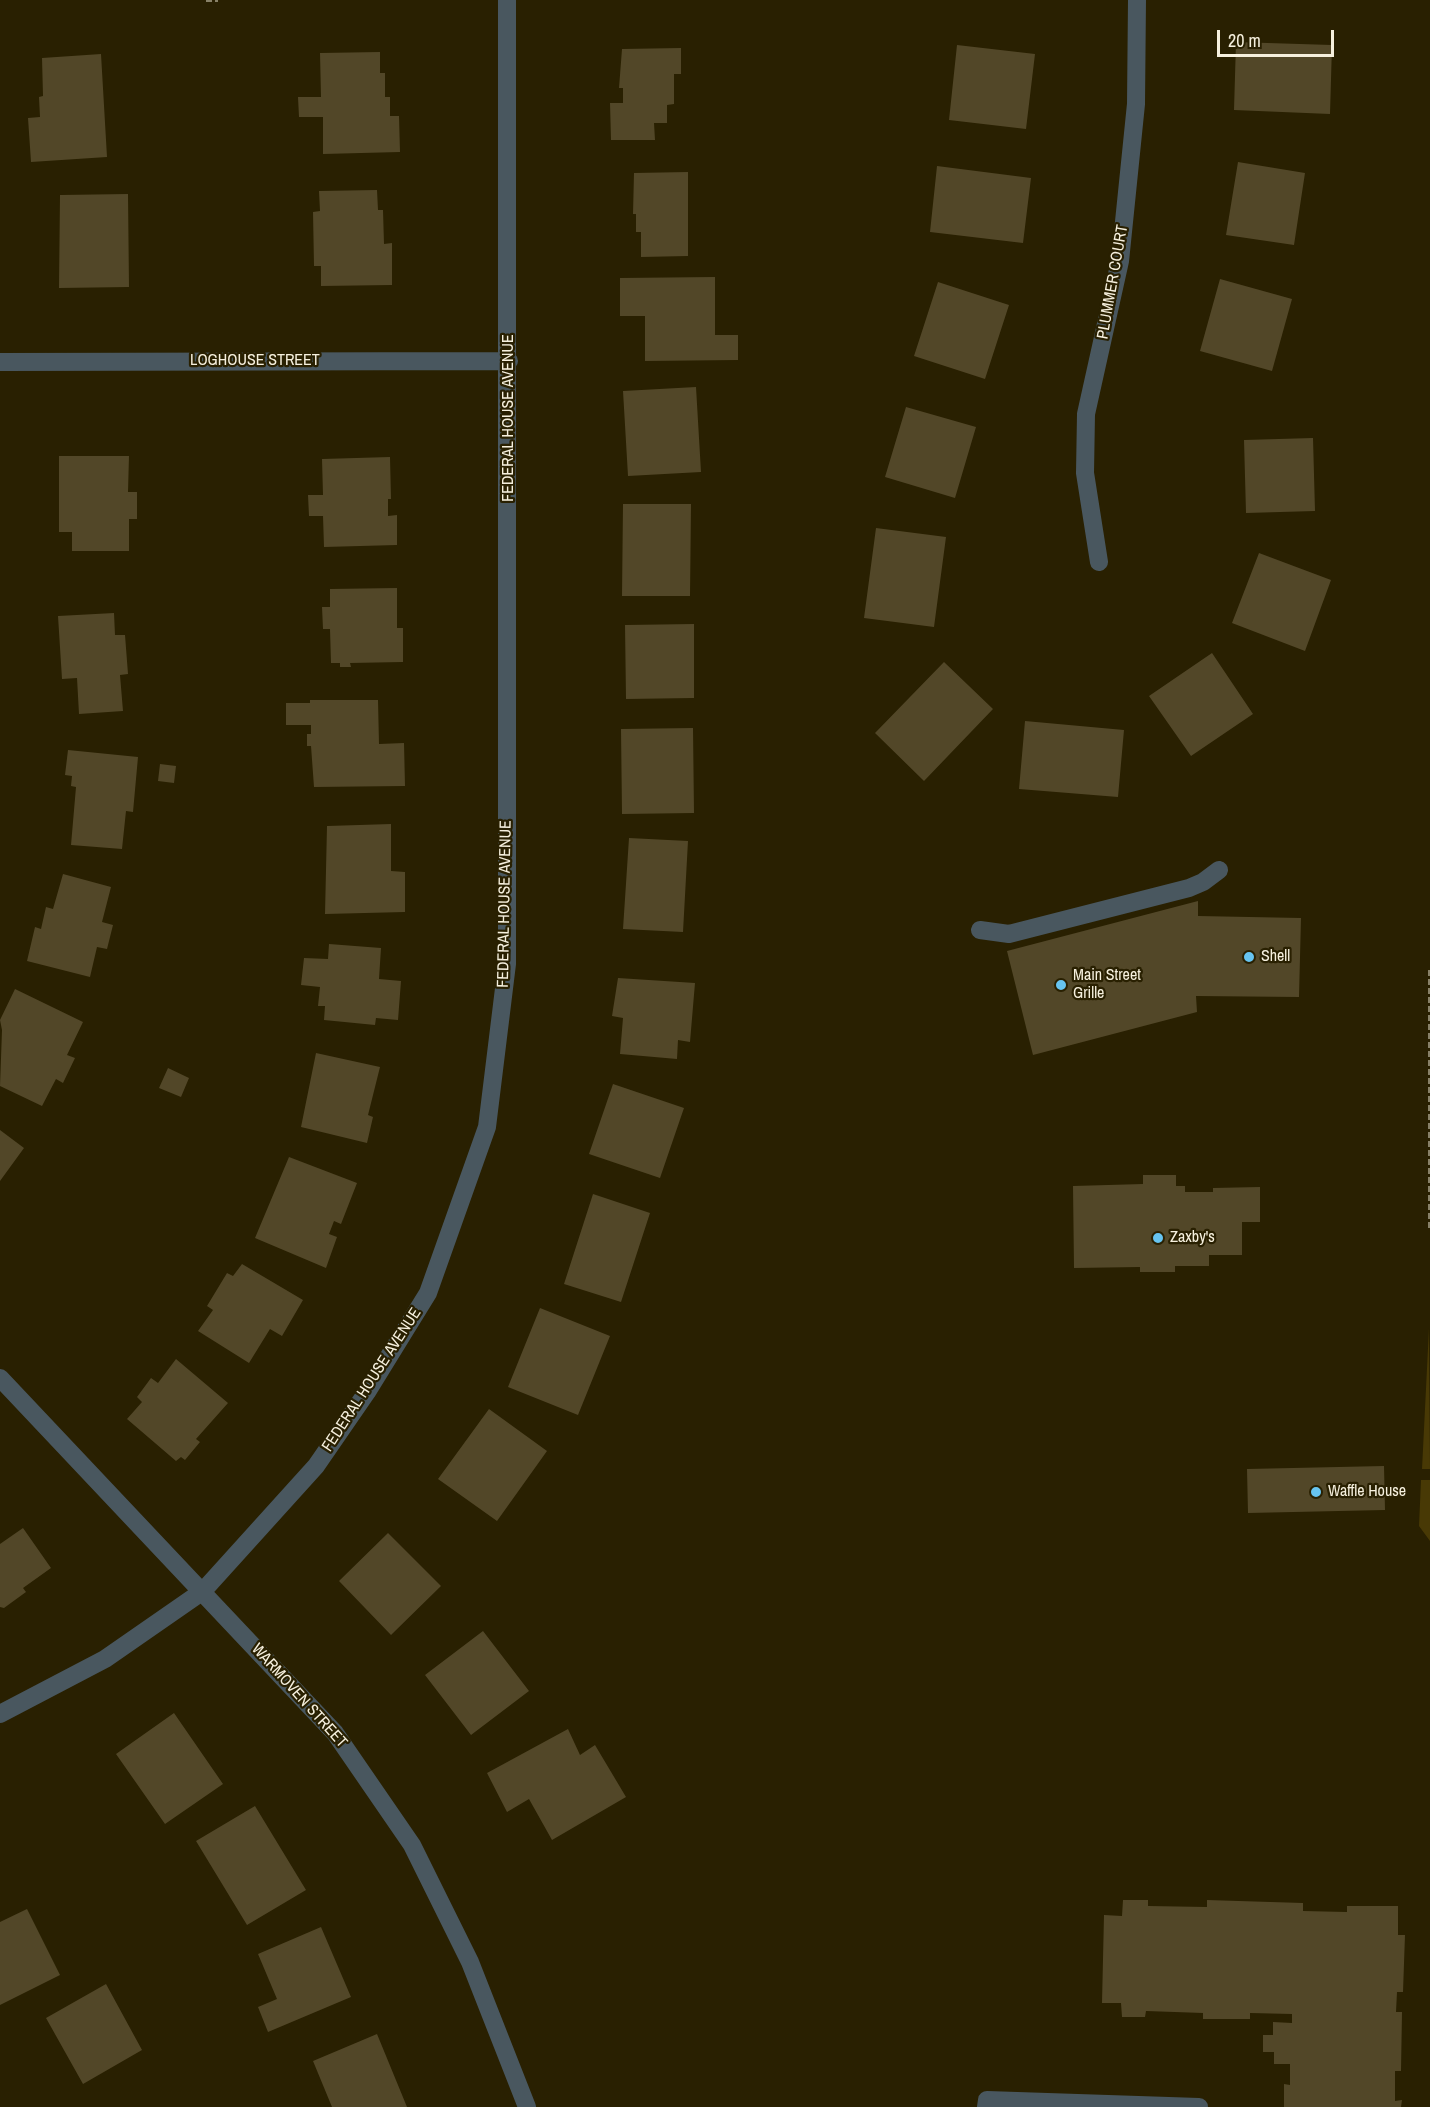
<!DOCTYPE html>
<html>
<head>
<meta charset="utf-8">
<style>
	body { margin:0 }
	#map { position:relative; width:1430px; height:2107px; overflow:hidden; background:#292001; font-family:"Archivo Narrow",sans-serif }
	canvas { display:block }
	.scale { position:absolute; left:1217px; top:30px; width:117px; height:27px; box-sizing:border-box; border:3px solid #f6f0de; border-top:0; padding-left:8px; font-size:18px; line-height:21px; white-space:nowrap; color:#f6f0de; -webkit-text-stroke:4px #292001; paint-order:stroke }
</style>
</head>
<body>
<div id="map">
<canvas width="1430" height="2107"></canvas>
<div class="scale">20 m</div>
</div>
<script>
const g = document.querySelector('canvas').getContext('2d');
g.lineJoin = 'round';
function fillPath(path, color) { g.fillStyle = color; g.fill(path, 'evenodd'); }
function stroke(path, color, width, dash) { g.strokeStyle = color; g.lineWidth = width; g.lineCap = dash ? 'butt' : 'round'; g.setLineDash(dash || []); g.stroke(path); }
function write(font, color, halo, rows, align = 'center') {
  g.font = font + ' "Archivo Narrow",sans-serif'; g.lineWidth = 4.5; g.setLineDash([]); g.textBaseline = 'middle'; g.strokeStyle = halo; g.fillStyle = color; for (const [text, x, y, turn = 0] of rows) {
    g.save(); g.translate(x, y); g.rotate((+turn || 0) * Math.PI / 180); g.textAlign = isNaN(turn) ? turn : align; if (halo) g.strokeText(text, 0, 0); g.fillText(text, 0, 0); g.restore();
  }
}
const green = new Path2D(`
	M1429,1328L1430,1469H1422Z
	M1421,1480H1430V1541L1419,1526Z`);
const building = new Path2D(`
	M1236,42L1332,45L1330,114L1234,110Z
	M957,45L1035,54L1026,129L949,120Z
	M681,48V74H674V104L667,105V123H654L655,140H611L610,103H623V88H619L622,49Z
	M380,52V73H385V97H390V116H399L400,152L323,154V117H299L298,97H321L320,53Z
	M101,54L107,157L31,162L28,118L40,117L39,97L43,96L42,58Z
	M1238,162L1305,173L1294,245L1226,235Z
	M937,166L1031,178L1023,243L930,232Z
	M688,172V256L641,257V232H636V214H633L634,173Z
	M377,190L378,210H383L384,244L392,243V285L321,286V266H314L313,212L320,211L319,191Z
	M128,194L129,287L59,288L60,195Z
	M715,277V335H738V360L645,361V316H620V278Z
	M1220,279L1292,299L1272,371L1200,351Z
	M938,282L1009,305L985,379L914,356Z
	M696,387L701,472L628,476L623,391Z
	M906,407L976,427L955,498L885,477Z
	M1313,438L1315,511L1246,513L1244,440Z
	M59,456H129L128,492H137V519H129V551H72V532H59Z
	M390,457L391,499H388V516L397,515V545L324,547L323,516H309L308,495H323L322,459Z
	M623,504H691L690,596H622Z
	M876,528L946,537L934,627L864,618Z
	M1259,553L1331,580L1305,651L1232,623Z
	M397,588V628H403V662L350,663L351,667H340V663H331L330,629H323L322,607H330V589Z
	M114,613L115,635H125L128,674L120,675L123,711L79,714L77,678L62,679L58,616Z
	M694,624V698L626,699L625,625Z
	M1212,653L1253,714L1191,756L1149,696Z
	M944,662L993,709L924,781L875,733Z
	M310,700H378L379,744L404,743L405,786L314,787L311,746H307V734H311V725H286V703H310Z
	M1025,721L1124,730L1118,797L1019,789Z
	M693,728L694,813L622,814L621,729Z
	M68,750L138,757L133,812L126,811L122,849L71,845L76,787L71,786L72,776L65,775Z
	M160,764L176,766L174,783L158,781Z
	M391,824V871L405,872V912L325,914L327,826Z
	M629,838L688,841L683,932L623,929Z
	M63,874L111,887L102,922L113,925L107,949L97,947L90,977L27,961L35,927L41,929L46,907L53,909Z
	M1198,901V916L1301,918L1299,997L1196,996L1197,1012L1033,1055L1007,951Z
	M329,944L381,948L379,979L401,981L398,1020L376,1018L375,1025L324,1020L325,1006H318L320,987L301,985L304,958L328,959Z
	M618,978L695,983L690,1042L678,1040L677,1059L620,1054L623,1018L612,1016Z
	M15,989L83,1022L67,1055L75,1058L63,1083L56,1079L42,1106L0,1086L2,1030L0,1020Z
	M316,1053L380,1067L368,1115L373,1117L367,1143L301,1127Z
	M168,1068L189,1078L181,1097L159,1088Z
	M613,1084L684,1108L660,1178L589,1154Z
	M0,1130L24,1148L0,1181Z
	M289,1157L357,1183L341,1224L334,1221L329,1234L337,1237L326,1268L255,1238Z
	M1143,1175H1176V1186H1185V1192H1213V1188L1260,1187V1222H1242V1255H1209V1266H1175V1272H1140V1267L1074,1268L1073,1186L1143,1184Z
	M593,1194L650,1213L621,1302L564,1284Z
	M242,1264L303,1300L282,1336L270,1329L249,1363L198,1331L213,1310L207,1306L227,1273L233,1276Z
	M540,1308L610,1336L578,1415L508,1387Z
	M176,1359L228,1403L196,1439L200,1442L185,1460L181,1457L176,1461L127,1419L142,1402L137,1397L151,1378L158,1383Z
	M489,1409L547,1451L497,1521L438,1479Z
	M1384,1466L1385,1510L1248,1513L1247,1469Z
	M23,1528L51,1568L23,1588L26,1592L4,1608L0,1607V1544Z
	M388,1533L441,1586L391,1635L339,1581Z
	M483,1631L529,1691L471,1735L425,1675Z
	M174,1713L223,1784L165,1824L116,1754Z
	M568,1729L580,1755L595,1745L626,1797L552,1840L529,1799L507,1812L487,1773Z
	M255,1806L306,1890L247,1925L196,1841Z
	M1123,1900H1148V1906L1207,1907V1900L1303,1903V1911L1347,1912V1906H1398V1935H1405L1403,1992H1397L1396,2012H1402L1401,2071H1395V2101L1402,2100L1401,2107H1284V2084L1290,2085V2064H1274V2052H1263V2035H1273V2022L1292,2023V2014L1250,2013V2019H1203V2013L1146,2011L1145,2017H1122L1121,2003H1102L1104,1915L1122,1916Z
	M27,1909L60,1975L0,2005V1922Z
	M321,1927L351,1997L268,2032L258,2007L277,1999L258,1954Z
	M106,1984L142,2050L83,2084L46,2018Z
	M377,2034L407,2107H332L313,2061Z`);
const path = new Path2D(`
	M206,0H218
	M1430,970V1230`);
const service = new Path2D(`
	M980,930L1009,934L1189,888L1203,882L1219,870
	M986,2107L987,2100L1199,2107`);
const minor = new Path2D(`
	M0,362L509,361
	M1099,562L1085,473L1086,414L1120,261L1136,104L1137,0
	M0,1378L335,1733L412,1845L470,1962L527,2107
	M0,1714L105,1659L203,1591L316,1466L367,1392L428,1293L487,1127L507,964V0`);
const markers = [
	[1249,957,6,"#67c4f0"],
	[1061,985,6,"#67c4f0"],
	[1158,1238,6,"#67c4f0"],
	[1316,1492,6,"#67c4f0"]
];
const streetNames = [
	["PLUMMER COURT",1113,282,-80],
	["LOGHOUSE STREET",255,361],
	["FEDERAL HOUSE AVENUE",509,418,-90],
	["FEDERAL HOUSE AVENUE",505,904,-89],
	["FEDERAL HOUSE AVENUE",372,1380,-57],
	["WARMOVEN STREET",299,1696,48]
];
const poiNames = [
	["Shell",1261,957],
	["Main Street",1073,976],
	["Grille",1073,994],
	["Zaxby's",1170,1238],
	["Waffle House",1328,1492]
];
fillPath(green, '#483905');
fillPath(building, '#524728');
stroke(path, '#888168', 4, [6, 3]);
stroke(service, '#49575f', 18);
stroke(minor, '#49575f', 18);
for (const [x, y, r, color] of markers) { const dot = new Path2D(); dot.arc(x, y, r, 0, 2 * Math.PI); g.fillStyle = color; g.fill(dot); stroke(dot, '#292001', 2); }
write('16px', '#f6f0de', '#292001', streetNames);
write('16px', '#f6f0de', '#292001', poiNames, 'left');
</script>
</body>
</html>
